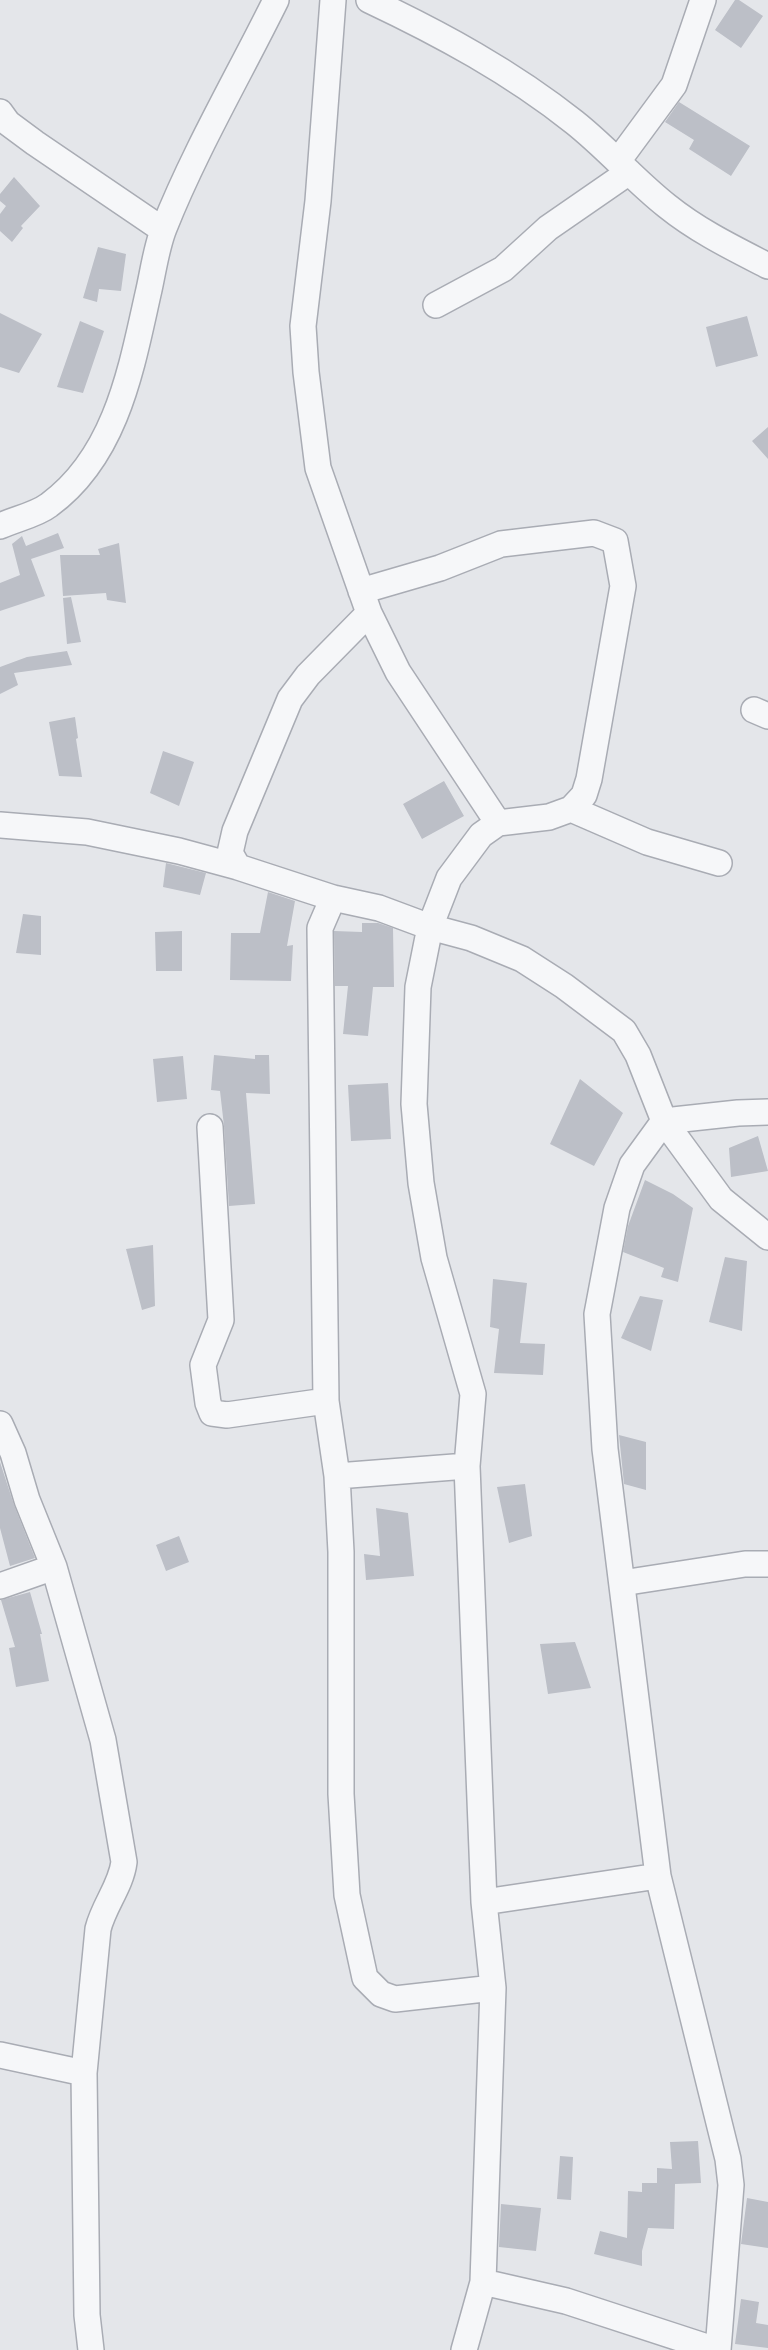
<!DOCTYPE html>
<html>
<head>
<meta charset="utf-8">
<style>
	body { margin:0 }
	canvas { display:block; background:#e4e6ea }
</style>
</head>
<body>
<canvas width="768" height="2350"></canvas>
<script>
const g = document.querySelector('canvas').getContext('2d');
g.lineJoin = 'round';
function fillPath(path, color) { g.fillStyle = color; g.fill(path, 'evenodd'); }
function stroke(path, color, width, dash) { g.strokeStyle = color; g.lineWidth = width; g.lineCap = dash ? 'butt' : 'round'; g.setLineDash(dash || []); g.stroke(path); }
const building = new Path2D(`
	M735,0H739L763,16L741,48L715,30Z
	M679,102L750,146L731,176L689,149L694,140L665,122Z
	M14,177L40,206L21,226L23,228L12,242L0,231V214L6,206L0,201V194Z
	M98,247L126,254L121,291L99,289L97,302L83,298Z
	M0,313L42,334L19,373L0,367Z
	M747,316L758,356L716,367L706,327Z
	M80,321L104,331L83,393L57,387Z
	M768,427V459L752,441Z
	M58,533L64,548L31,559L45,596L0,611V583L20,575L12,544L22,536L26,546Z
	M119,543L126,603L107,600L106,593L63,596L60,555H100L98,549Z
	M71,597L81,642L67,644L63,598Z
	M67,651L72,665L14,673L18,685L0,694V667L27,657Z
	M75,717L78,738L76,739L82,777L59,776L49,722Z
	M163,751L194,762L179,806L150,793Z
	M444,781L464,816L422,839L403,804Z
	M166,863L206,873L200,895L163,887Z
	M268,892L295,901L287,946L293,945L291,981L230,980L231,933H260Z
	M23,914L41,916V955L16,953Z
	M362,923H378L393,928L394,987H373L368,1036L343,1034L348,986H335L334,931L362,932Z
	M182,931V971H156L155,932Z
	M214,1055L255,1059V1055H269L270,1094L246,1093L255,1204L229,1206L224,1126L220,1091L211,1090Z
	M183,1056L187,1099L157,1102L153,1059Z
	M580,1079L623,1113L594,1166L550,1144Z
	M388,1083L391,1139L351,1141L348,1085Z
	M758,1136L768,1171L731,1177L729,1148Z
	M645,1180L673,1194L693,1208L678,1282L661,1277L664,1268L623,1252L628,1226Z
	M153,1245L155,1306L142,1310L126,1249Z
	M725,1257L747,1261L742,1331L709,1322Z
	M493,1279L527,1283L520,1343L545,1344L543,1375L494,1373L499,1329L490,1327Z
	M640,1296L663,1300L651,1351L621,1338Z
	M619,1435L646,1442V1490L624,1484Z
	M0,1462L14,1505L35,1558L10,1566L0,1528Z
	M525,1484L532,1536L509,1543L497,1487Z
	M376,1508L408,1513L414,1576L366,1580L364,1554L380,1556Z
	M179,1536L189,1562L166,1571L156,1545Z
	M30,1592L42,1634H40L49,1681L16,1687L9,1648L15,1647L1,1600Z
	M575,1642L591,1688L548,1694L540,1644Z
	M698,2141L701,2183L675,2184L674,2229L648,2228L642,2251V2266L594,2254L600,2231L627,2238L628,2191L642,2192V2183H657V2168L672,2169L670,2142Z
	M560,2156L573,2157L571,2200L557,2199Z
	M747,2198L768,2202V2248L741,2244Z
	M501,2204L541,2208L536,2251L499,2247Z
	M741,2299L759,2302L756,2323L768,2325V2348L735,2344Z`);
const minor = new Path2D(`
	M333,0L318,201L303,326L306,372L318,468L369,613L398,672L498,823
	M369,0C441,34 511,72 574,122C607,148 634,180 667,206C698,231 733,248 768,266
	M0,112L8,123L35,143L163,230
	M618,161L674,85L703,0
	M436,305L503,269L548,228L629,172
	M0,526C15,519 36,515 49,505C116,456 131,370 148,294C153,273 156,248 164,228C195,150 239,75 276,0
	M361,591L440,568L501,544L594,533L615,541L623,586L589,779L584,795L571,809L549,817L498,823L481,835L449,878L430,927L418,987L414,1104L421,1183L434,1258L473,1394L467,1466L484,1902L493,1988L483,2282L464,2350
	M754,710L768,716
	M571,809L647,842L719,863
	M0,825L87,832L179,851L238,867
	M333,898L238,867L230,853L235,831L290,699L308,675L369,613
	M210,1127L221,1320L203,1365L208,1403L212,1413L227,1415L326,1401
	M0,1424L13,1453L27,1500L54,1567L103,1740L124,1862C121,1886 104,1905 98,1929L84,2073L87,2315L91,2350
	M337,1476L467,1466
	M622,1583L745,1564H768
	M0,1586L54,1567
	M484,1902L658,1876
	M493,1988L395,1999L381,1994L365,1978L347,1895L341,1794V1552L337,1476L326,1401L320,928L333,898L379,908L430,927L471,938L522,959L564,986L624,1031L638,1055L664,1121L721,1199L768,1237
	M0,2055L84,2073
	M483,2282L566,2301L716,2350
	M718,2350L731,2185L728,2159L658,1876L605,1449L597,1314L617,1208L632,1165L664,1121L738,1113L768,1112`);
fillPath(building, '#bcbfc7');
stroke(minor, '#a9acb4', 28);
stroke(minor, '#f6f7f9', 25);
</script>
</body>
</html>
